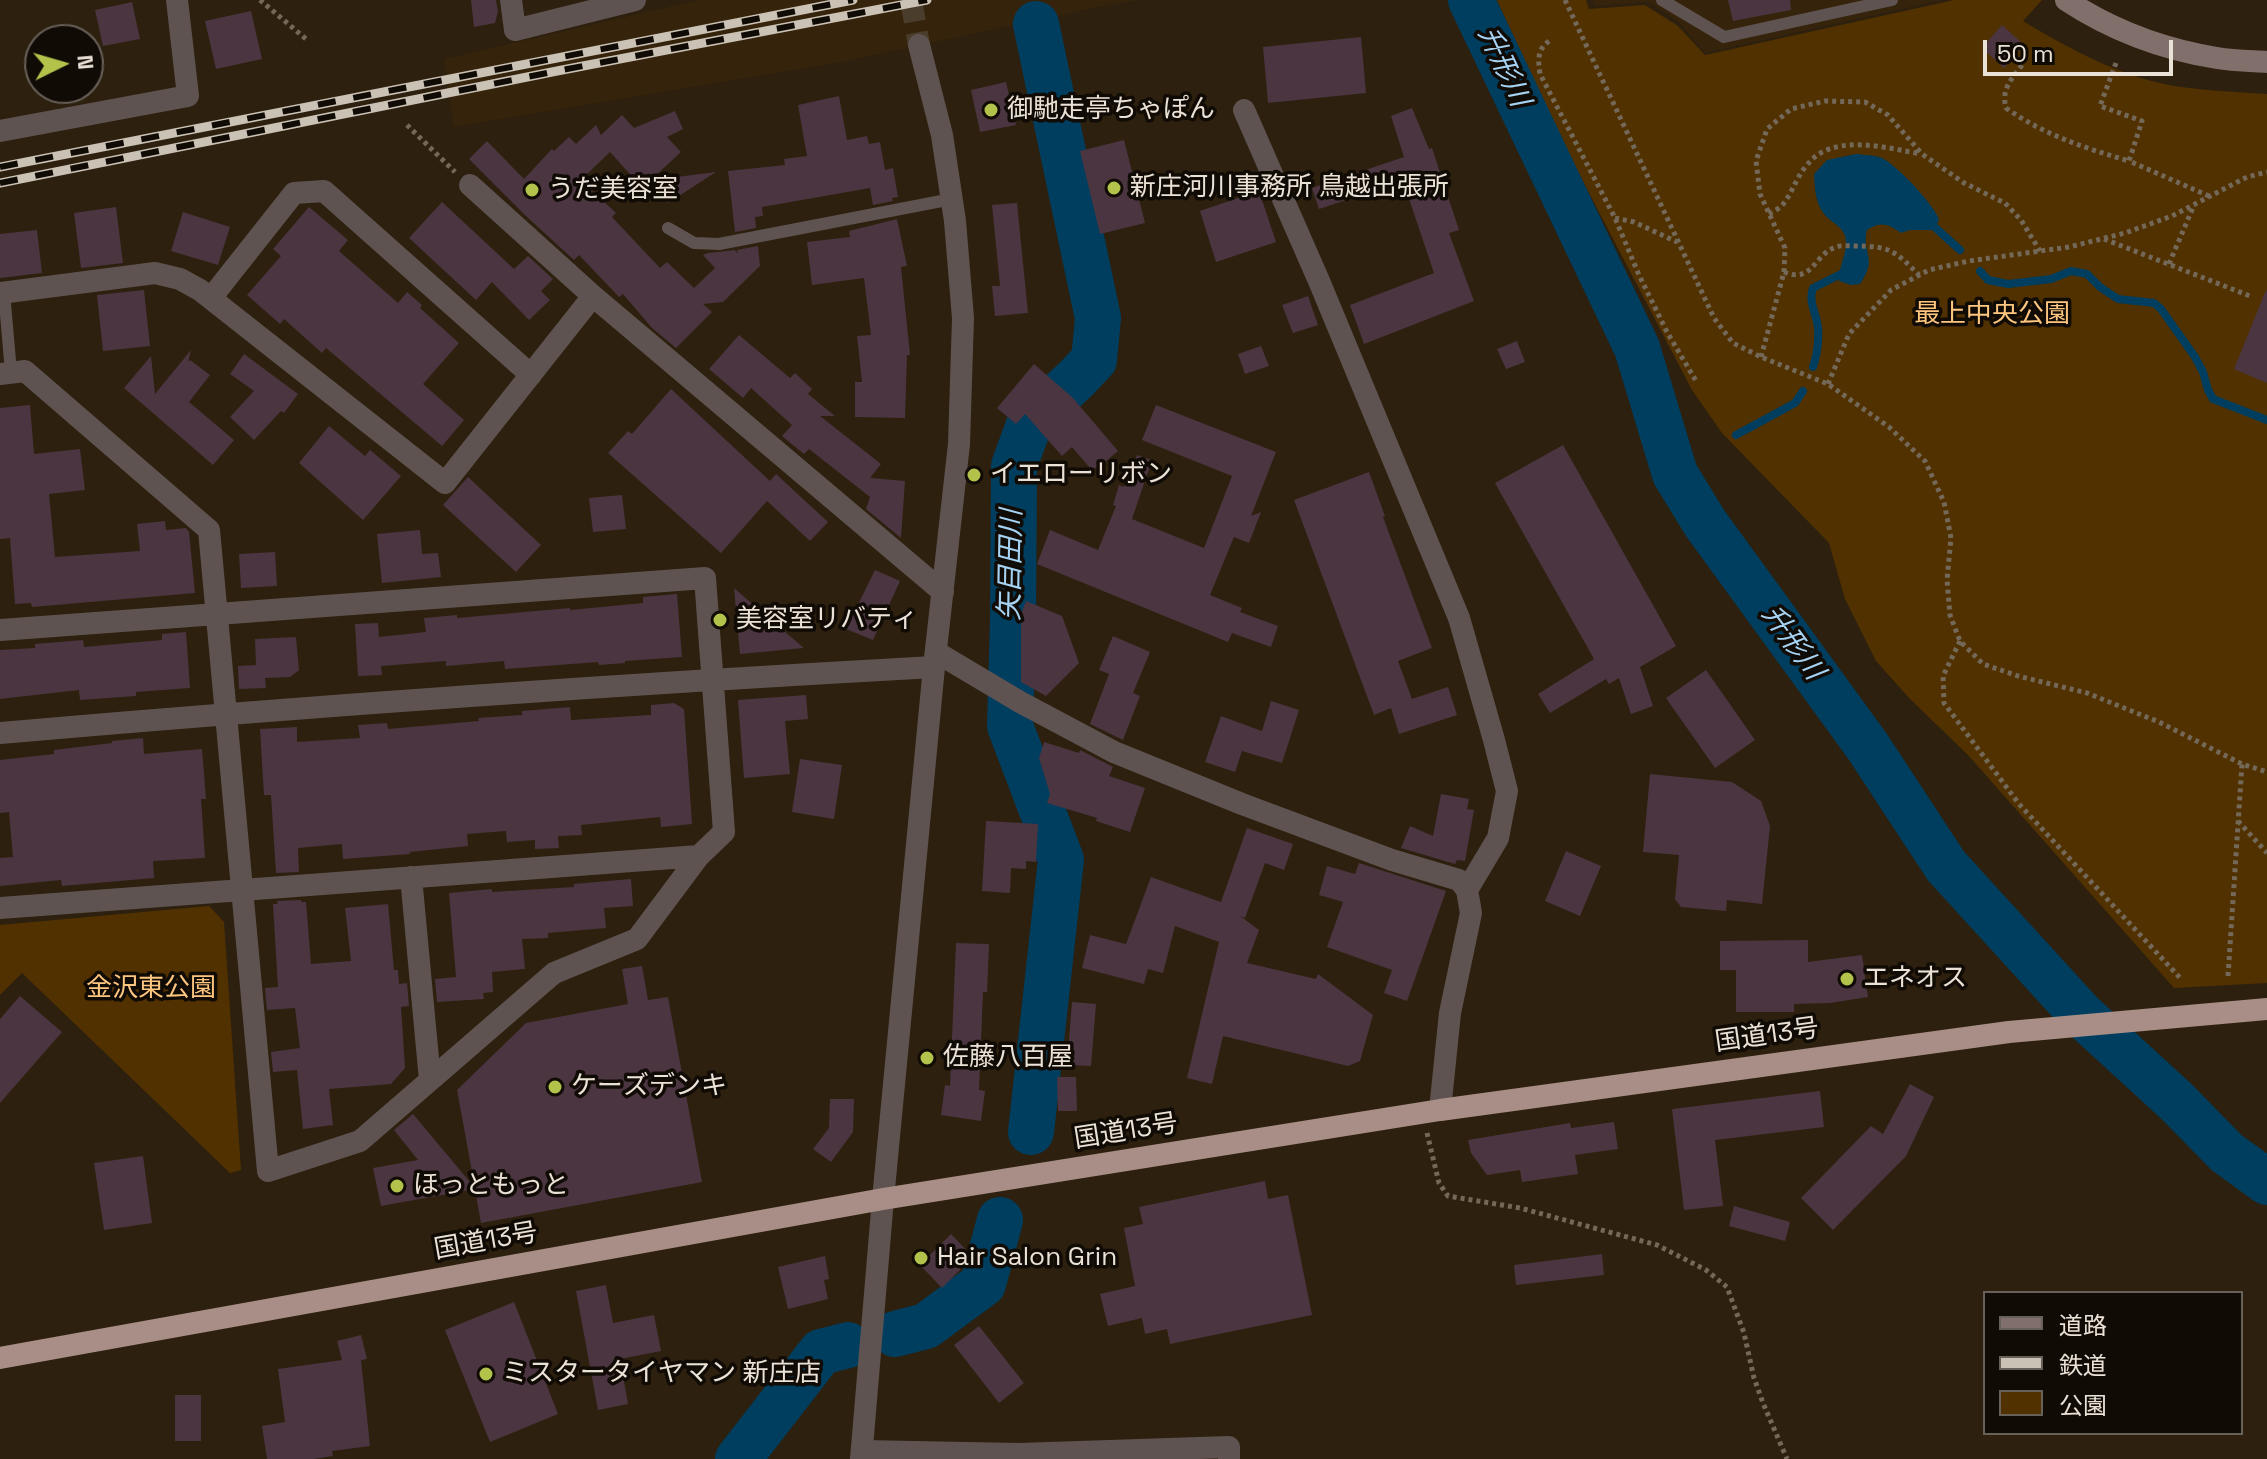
<!DOCTYPE html>
<html>
<head>
<meta charset="utf-8">
<style>
	body { margin:0 }
	#map { position:relative; width:2267px; height:1459px; overflow:hidden; background:#2d200e; font-family:"Space Grotesk","Noto Sans JP",sans-serif }
	canvas { display:block }
	.legend { position:absolute; left:1983px; top:1291px; width:260px; height:144px; box-sizing:border-box; background:#110b05; border:2px solid #686159; margin:0; padding:10px 14px; list-style:none; font-size:24px; color:#ebe2d7 }
	.legend li { display:flex; align-items:center; gap:16px; height:40px }
	.legend b { width:40px; border:2px solid #686159 }
	.north { position:absolute; left:24px; top:24px; width:80px; height:80px; box-sizing:border-box; background:#110b05; border:2px solid #686159; border-radius:50%; rotate:85deg; font-size:22px; font-weight:700; line-height:32px; text-align:center; color:#ebe2d7 }
	.north::after { content:''; display:block; margin:auto; width:28px; height:36px; background:#b3c24b; clip-path:polygon(50% 0,100% 100%,50% 72%,0 100%) }
	.scale { position:absolute; left:1983px; top:40px; width:190px; height:36px; box-sizing:border-box; border:4px solid #ebe2d7; border-top:0; padding-left:10px; font-size:24px; line-height:28px; white-space:nowrap; color:#ebe2d7; -webkit-text-stroke:6px #110b05; paint-order:stroke }
</style>
</head>
<body>
<div id="map">
<canvas width="2267" height="1459"></canvas>
<ul class="legend">
<li><b style="height:10px;background:#816f6b"></b>道路</li>
<li><b style="height:10px;background:#cbc2b6"></b>鉄道</li>
<li><b style="height:22px;background:#513100"></b>公園</li>
</ul>
<div class="north">N</div>
<div class="scale">50 m</div>
</div>
<script>
const g = document.querySelector('canvas').getContext('2d');
g.lineJoin = 'round';
function fillPath(path, color) { g.fillStyle = color; g.fill(path, 'evenodd'); }
function stroke(path, color, width, dash) { g.strokeStyle = color; g.lineWidth = width; g.lineCap = dash ? 'butt' : 'round'; g.setLineDash(dash || []); g.stroke(path); }
function write(font, color, halo, rows, align = 'center') {
  g.font = font + ' "Space Grotesk","Noto Sans JP",sans-serif'; g.lineWidth = 7; g.setLineDash([]); g.textBaseline = 'middle'; g.strokeStyle = halo; g.fillStyle = color; for (const [text, x, y, turn = 0] of rows) {
    g.save(); g.translate(x, y); g.rotate((+turn || 0) * Math.PI / 180); g.textAlign = isNaN(turn) ? turn : align; if (halo) g.strokeText(text, 0, 0); g.fillText(text, 0, 0); g.restore();
  }
}
const built = new Path2D(`
	M699,0H1138L1107,5L841,62L454,127L444,59Z
	M1593,0H1942L1705,53L1678,21L1648,2L1595,6Z`);
const green = new Path2D(`
	M1497,0H1586L1589,9L1645,5L1678,26L1705,55L1954,0H2042L2023,21C2071,50 2125,79 2181,87C2210,91 2239,92 2267,94V983L2174,988L1968,755L1910,699L1876,661L1845,599L1829,543L1722,433L1692,390L1554,126Z
	M209,906L224,922L241,1170L230,1173L22,973L0,995V925Z`);
const water = new Path2D(`
	M1856,154C1864,155 1874,155 1882,158C1897,165 1933,204 1939,219L1935,230H1910L1901,233C1888,224 1881,221 1867,230C1861,254 1879,257 1860,284L1851,285L1839,281C1838,266 1849,252 1845,236C1842,227 1833,223 1827,217C1815,205 1815,190 1814,174L1827,160Z`);
const stream = new Path2D(`
	M1928,221L1960,250
	M1980,271L1988,280L2008,284L2051,279L2071,271L2087,274L2100,287L2118,299L2154,303L2161,309L2195,357L2203,372L2208,390L2213,399L2267,420
	M1813,367C1817,355 1819,340 1818,327C1816,312 1808,302 1813,288L1847,271
	M1736,435L1795,403L1803,391`);
const river = new Path2D(`
	M1471,0L1637,348L1675,474L1705,523L1868,747L1946,866L2081,1014L2177,1102L2227,1153L2267,1182
	M1031,1132L1061,860L1010,726L1013,620L1014,466L1030,422L1076,379L1094,360L1098,318L1036,24
	M895,1334L926,1326L983,1284L1000,1220
	M738,1459L821,1352L848,1345`);
const building = new Path2D(`
	M471,0H496L498,11L495,23L474,27Z
	M1728,0H1790L1791,10L1733,21Z
	M132,2L140,39L103,46L95,10Z
	M251,11L262,59L216,69L205,21Z
	M2002,25L2024,45L2004,68L1982,48Z
	M1361,37L1366,93L1268,103L1263,47Z
	M1006,82L1016,125L980,132L971,90Z
	M839,96L847,140L867,136L869,144L880,142L885,170L893,168L898,197L892,198L893,201L873,205L870,188L762,207L763,216L755,217L756,228L735,232L728,171L785,165L784,159L807,156L798,105Z
	M1412,108L1429,149L1432,148L1459,230L1449,233L1474,301L1364,344L1350,305L1434,273L1403,181L1319,209L1312,188L1404,157L1391,116Z
	M675,111L683,129L667,137L681,152L653,178L649,173L638,183L610,152L581,180L616,213L612,217L660,268L667,262L694,288L715,268L703,255L708,253L735,250L738,254L737,250L758,246L760,266L723,302L703,304L712,312L676,348L652,328L623,294L619,297L579,255L574,260L526,216L469,159L487,141L524,179L552,149L554,151L569,137L576,144L596,125L601,135L622,115L634,128Z
	M1124,140L1145,223L1100,234L1080,151Z
	M716,172L668,203L653,180Z
	M1259,191L1276,242L1216,262L1200,211Z
	M442,202L514,269L528,256L553,279L541,291L550,300L529,320L492,282L476,300L409,238Z
	M1017,203L1028,313L995,316L992,286H1000L992,205Z
	M116,207L123,263L81,268L74,213Z
	M309,207L348,240L339,251L398,303L407,292L422,305L420,308L459,343L423,384L464,420L442,446L326,348L322,353L284,319L280,324L247,295L281,256L273,249Z
	M183,212L230,227L218,265L171,251Z
	M897,219L907,266L901,267L910,355H907L905,418L855,417V382H862L857,336L871,335L864,278L812,285L807,242L850,237L849,231Z
	M37,230L42,273L0,278V234Z
	M144,290L150,346L103,351L97,295Z
	M2266,290L2267,291V383L2234,369Z
	M1308,296L1318,325L1293,333L1282,305Z
	M739,335L790,378L795,373L812,389L808,394L835,416H820L881,464L870,478L905,481L901,538L866,509L870,497L809,449L804,454L782,436L792,425L751,388L743,398L709,369Z
	M1517,341L1525,362L1506,369L1497,349Z
	M1261,346L1269,366L1245,374L1238,354Z
	M191,350L188,362L190,360L210,375L189,402L234,440L213,465L124,388L151,356L155,394Z
	M244,354L298,394L284,413L281,411L254,440L230,417L254,391L230,374Z
	M1034,364L1073,398L1118,451L1098,468H1090L1072,447L1062,456L1025,414L1016,424L997,408Z
	M671,389L770,481L776,474L828,522L810,541L767,501L721,553L608,453L628,431L632,434Z
	M30,405L34,454L80,449L85,490L49,494L55,557L140,551L137,524L165,521L166,530L186,528L189,532L195,593L32,607L31,603L15,604L10,538L0,539V408Z
	M1156,405L1276,452L1251,516L1261,512L1249,543L1234,537L1210,595L1242,608L1240,612L1278,626L1271,647L1232,633L1228,642L1037,564L1050,530L1098,550L1116,506L1113,505L1119,485L1124,487L1137,455L1152,460L1132,519L1204,548L1232,476L1142,440Z
	M329,426L365,456L370,450L401,476L363,520L299,463Z
	M1563,445L1676,646L1640,667L1653,706L1631,714L1619,678L1609,684L1606,679L1550,713L1538,694L1594,659L1495,483Z
	M1369,472L1385,516L1383,517L1432,648L1398,661L1412,699L1448,687L1457,715L1399,734L1391,708L1374,715L1294,500Z
	M468,477L541,545L516,572L443,505Z
	M622,495L626,529L593,532L589,498Z
	M420,530L422,554L438,553L441,577L382,583L377,534Z
	M275,552L277,586L241,588L239,554Z
	M875,570L900,581L873,640L846,629Z
	M734,588L784,631L804,648L740,654Z
	M677,594L682,657L625,661V663L599,665L598,662L505,669L504,661L446,666V661L381,666L382,675L358,676L355,624L378,623L379,637L426,632L424,618L457,615V618L570,608V610L643,603V597Z
	M1026,601L1062,616L1079,663L1046,696L1021,682V614Z
	M186,632L190,688L136,692V696L80,700L79,690L0,699V650L35,648V644L83,640L84,647L162,640V634Z
	M1113,636L1150,652L1133,693L1140,696L1123,740L1090,724L1109,674L1099,670Z
	M296,637L299,670L290,677L265,678L266,688L239,689L238,666L256,665L255,639Z
	M1706,670L1755,740L1715,768L1666,698Z
	M806,695L808,719L785,721L790,774L744,778L738,700Z
	M1271,701L1299,710L1282,763L1242,751L1235,772L1205,762L1221,716L1262,731Z
	M674,703L684,709L692,824L661,827L660,817L581,825L582,835L558,836L559,848L535,849V840L507,842L506,831L467,834L468,846L410,852V854L343,859L342,844L298,848L299,872L276,873L271,795H264L260,729L297,727V742L360,738L358,725L387,723L388,729L479,721L478,718L522,715V711L570,707L571,720L651,715V705Z
	M143,738L144,754L202,749L206,799H201L205,858L153,861L154,878L62,886L61,880L0,886V858L13,857L9,812L0,813V760L54,754V750L112,743V741Z
	M1044,742L1079,753L1080,750L1113,767L1109,776L1145,788L1130,832L1096,821L1097,818L1047,803L1050,794L1039,758Z
	M800,759L842,765L834,819L792,812Z
	M1650,774L1732,782L1761,801L1770,826L1762,904L1727,900L1726,911L1681,907L1675,899L1679,855L1643,852Z
	M1441,794L1469,799L1467,809L1474,810L1465,861L1457,860L1455,864L1401,848L1410,826L1433,836Z
	M986,821L1038,824L1036,862L1026,861V869L1011,868L1010,893L982,891Z
	M1247,828L1293,844L1284,870L1265,863L1245,918L1240,916L1259,930L1247,963L1316,979L1318,974L1373,1015L1360,1061L1348,1066L1223,1036L1212,1084L1187,1078L1219,942L1175,926L1163,973L1148,969L1144,984L1082,968L1090,935L1126,944L1151,877L1221,902Z
	M1566,851L1601,866L1580,916L1545,901Z
	M1359,863L1446,891L1407,1001L1384,993L1392,970L1327,947L1343,902L1319,895L1327,866L1355,874Z
	M631,879L633,906L604,908L606,928L548,933V938L522,939L525,969L492,972L493,992L483,993L484,999L437,1002L435,979L456,977L449,893L492,889V892L574,887V884Z
	M301,900V902H306L311,964L351,961L345,908L388,904L394,970H398L399,984L407,983L409,1006L401,1007L405,1068L391,1084L329,1089L333,1125L303,1129L297,1070L273,1072L271,1052L300,1048L295,1008L267,1010L265,988L278,987L273,904H278L277,901Z
	M1808,940V962L1862,955L1868,997L1830,1003L1794,1004V1012H1736V970H1720V941Z
	M956,943L989,944L987,992H983L979,1090L985,1091L981,1121L941,1115L945,1085L950,1086Z
	M642,966L648,1000L668,997L702,1182L481,1223L475,1189L381,1206L373,1168L418,1160L394,1130L413,1114L475,1188L457,1090L526,1023L628,1004L622,969Z
	M20,996L62,1032L0,1103V1019Z
	M1072,1002L1096,1004L1091,1066L1067,1065Z
	M1057,1077H1076L1077,1111H1058Z
	M1910,1084L1934,1097L1906,1156L1833,1230L1801,1198L1871,1126L1883,1134Z
	M1820,1091L1824,1127L1715,1140L1723,1206L1684,1210L1672,1109Z
	M830,1099H854L853,1132L831,1162L813,1149L829,1128Z
	M1614,1122L1618,1149L1575,1155L1578,1174L1522,1182L1520,1170L1487,1175L1471,1153L1468,1140L1570,1123L1571,1128Z
	M143,1156L152,1223L104,1230L94,1163Z
	M1265,1181L1268,1199L1288,1195L1312,1315L1170,1344L1167,1329L1145,1334L1142,1318L1108,1326L1100,1294L1135,1286L1124,1228L1143,1224L1139,1207Z
	M1734,1206L1790,1222L1785,1241L1729,1226Z
	M951,1234L973,1257L942,1288L920,1265Z
	M1602,1254L1604,1275L1516,1285L1514,1265Z
	M825,1256L829,1279L824,1280L828,1299L788,1309L778,1267Z
	M606,1285L613,1323L654,1315L661,1351L620,1359L628,1404L598,1410L576,1291Z
	M514,1302L558,1414L490,1442L445,1330Z
	M979,1326L1024,1383L999,1403L954,1345Z
	M361,1335L367,1359L361,1360L370,1446L332,1451L333,1456L313,1459H267L262,1426L285,1422L278,1369L342,1360L337,1341Z
	M175,1395H201V1441H175Z`);
const tertiaryTunnel = new Path2D(`
	M911,0L919,45`);
const path = new Path2D(`
	M260,0L306,39
	M1565,0L1714,318L1733,343L1761,357L1828,384L1889,427L1925,461L1944,502L1951,538L1947,580L1950,615L1960,641L1983,664L2018,676L2087,693L2159,722L2242,764L2267,772
	M1549,41C1537,50 1538,60 1540,74L1615,218L1639,275L1667,332L1696,381
	M2116,63L2100,106L2142,121L2129,161L2209,196
	M2022,65C2011,80 2001,89 2006,108C2044,135 2085,148 2129,161
	M407,125L455,172
	M1769,214C1774,211 1781,208 1784,203C1793,191 1797,176 1807,165C1832,132 1887,148 1921,154
	M1615,218L1634,222L1677,242
	M2104,239L2250,296
	M2169,264L2194,205
	M1784,272C1813,284 1814,254 1836,247C1841,245 1849,246 1855,246C1890,246 1895,251 1919,275
	M1761,357L1784,272L1785,248L1760,194L1756,161L1767,129L1791,109L1825,101L1865,102L1888,115L1922,154L1964,183L2005,203L2021,220L2040,251
	M1828,384L1849,334L1891,290L1929,270L1969,261L2069,247L2125,233L2172,216L2247,177L2267,172
	M1960,641L1943,676L1944,703L2019,804L2182,980
	M2238,821L2267,853
	M2228,976L2242,764
	M1427,1133L1439,1183L1448,1196L1520,1208L1657,1245L1706,1270L1727,1287L1744,1333L1754,1378L1763,1403L1787,1459`);
const service = new Path2D(`
	M1662,0L1724,37L1892,0
	M668,228L694,243L719,244L952,199
	M4,292L11,372`);
const minor = new Path2D(`
	M511,0L515,30L635,0
	M1244,110L1319,281L1459,618L1494,740L1507,791L1498,838L1467,890
	M0,131L188,96L177,0
	M470,185L593,296L943,592
	M0,293L155,273L180,279L200,290L445,483L593,296
	M211,298L294,193L324,191L531,375
	M0,374L25,371L209,530L268,1171L360,1141L554,973L637,939L699,856
	M0,630L705,578L724,832L699,856L0,908
	M936,652L1020,702L1114,752L1242,804L1392,860L1459,880L1467,890L1471,913L1450,1013L1440,1110
	M0,733C311,706 623,684 934,667
	M411,877L430,1080
	M862,1451L1019,1454L1229,1447V1459`);
const tertiary = new Path2D(`
	M861,1459L883,1199L934,667L959,444L963,318L955,221L942,135L919,45`);
const secondary = new Path2D(`
	M2066,0C2113,31 2161,49 2217,58C2233,61 2251,61 2267,62`);
const trunk = new Path2D(`
	M0,1358L883,1199L1440,1110L2009,1032L2267,1009`);
const rail = new Path2D(`
	M0,167L853,0
	M0,183L557,71L927,0`);
const markers = [
	[991,110,8,"#b3c24b"],
	[1114,188,8,"#b3c24b"],
	[532,190,8,"#b3c24b"],
	[974,475,8,"#b3c24b"],
	[720,620,8,"#b3c24b"],
	[1847,979,8,"#b3c24b"],
	[927,1058,8,"#b3c24b"],
	[555,1087,8,"#b3c24b"],
	[397,1186,8,"#b3c24b"],
	[921,1258,8,"#b3c24b"],
	[486,1374,8,"#b3c24b"]
];
const poiNames = [
	["御馳走亭ちゃぽん",1007,110],
	["新庄河川事務所 鳥越出張所",1130,188],
	["うだ美容室",548,190],
	["イエローリボン",990,475],
	["美容室リバティ",736,620],
	["エネオス",1863,979],
	["佐藤八百屋",943,1058],
	["ケーズデンキ",571,1087],
	["ほっともっと",413,1186],
	["Hair Salon Grin",937,1258],
	["ミスタータイヤマン 新庄店",502,1374]
];
const parkNames = [
	["最上中央公園",1992,315],
	["金沢東公園",151,989]
];
const streetNames = [
	["国道13号",1767,1036,-8],
	["国道13号",1126,1132,-9],
	["国道13号",486,1242,-10]
];
const waterNames = [
	["升形川",1503,67,65],
	["矢目田川",1012,565,-89],
	["升形川",1792,643,54]
];
fillPath(built, '#35240b');
fillPath(green, '#513100');
fillPath(water, '#003e5f');
stroke(stream, '#003e5f', 8);
stroke(river, '#003e5f', 46);
fillPath(building, '#4b3541');
stroke(tertiaryTunnel, '#4a3d2c', 22, [22, 11]);
stroke(path, '#746959', 5, [4, 4]);
stroke(service, '#5f5351', 12);
stroke(minor, '#5f5351', 22);
stroke(tertiary, '#5f5351', 22);
stroke(secondary, '#816f6b', 22);
stroke(trunk, '#a88e87', 22);
stroke(rail, '#cbc2b6', 9);
stroke(rail, '#110b05', 6, [18]);
for (const [x, y, r, color] of markers) { const dot = new Path2D(); dot.arc(x, y, r, 0, 2 * Math.PI); g.fillStyle = color; g.fill(dot); stroke(dot, '#110b05', 3); }
write('26px', '#ebe2d7', '#110b05', poiNames, 'left');
write('26px', '#fec67f', '#110b05', parkNames);
write('26px', '#ebe2d7', '#110b05', streetNames);
write('italic 28px', '#a6d3f4', '#110b05', waterNames);
</script>
</body>
</html>
